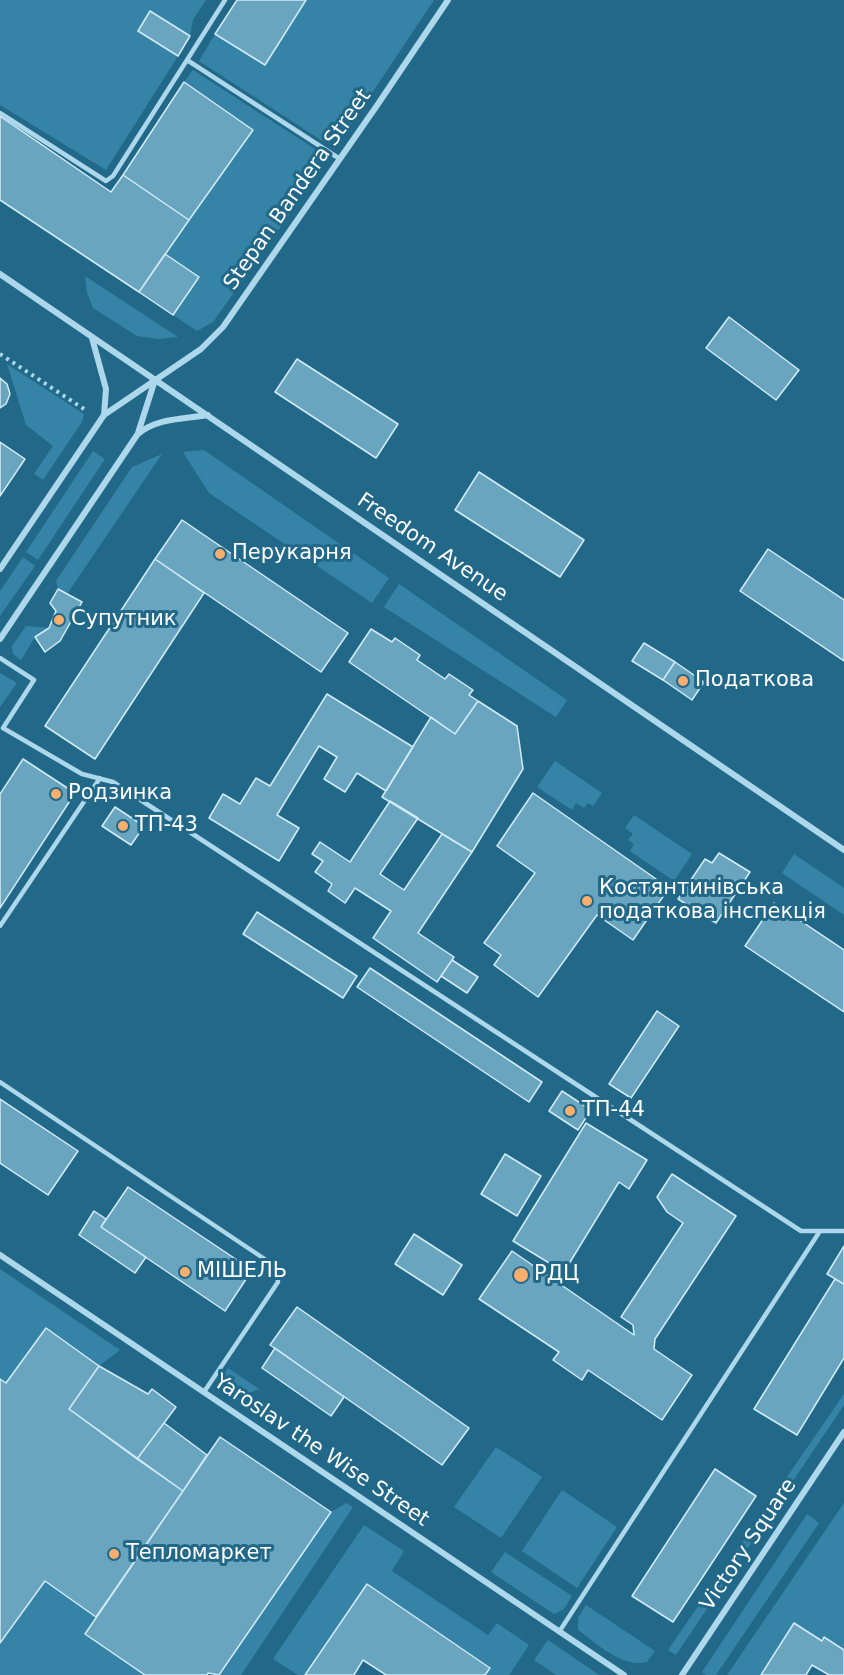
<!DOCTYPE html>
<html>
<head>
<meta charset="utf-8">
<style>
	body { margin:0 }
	canvas { display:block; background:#216889 }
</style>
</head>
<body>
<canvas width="844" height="1675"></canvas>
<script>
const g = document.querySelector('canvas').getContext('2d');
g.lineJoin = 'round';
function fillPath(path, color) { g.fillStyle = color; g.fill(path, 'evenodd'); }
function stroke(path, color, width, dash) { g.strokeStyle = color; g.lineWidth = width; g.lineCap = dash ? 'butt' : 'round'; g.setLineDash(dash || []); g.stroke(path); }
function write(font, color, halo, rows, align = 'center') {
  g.font = font + ' "DejaVu Sans",sans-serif'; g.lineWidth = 6; g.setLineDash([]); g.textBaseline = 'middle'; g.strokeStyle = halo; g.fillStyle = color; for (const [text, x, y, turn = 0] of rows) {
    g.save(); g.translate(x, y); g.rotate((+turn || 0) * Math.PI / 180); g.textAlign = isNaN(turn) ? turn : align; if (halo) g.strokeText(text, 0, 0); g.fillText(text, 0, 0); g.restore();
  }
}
const green = new Path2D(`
	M0,0H206L193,20L190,36L151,11L138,31L178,56L106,170L0,105Z
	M306,0H434L336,147L321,140L199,61L215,34Z
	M193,70L315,149L322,169L213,322L197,331L173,315L198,277L165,254L184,82Z
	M85,276L178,337L159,339L137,336L93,308L87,293Z
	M7,364L84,414L82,422L43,480L34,474L53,446L26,425Z
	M204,450L389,578L372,603L209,493L183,452Z
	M93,451L105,459L38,560L26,552Z
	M162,454L67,594L58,589L56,581L132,467Z
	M23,557L35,566L0,616V591Z
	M399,584L567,700L556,717L384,607Z
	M26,626L49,628L35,637L21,660L13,654L12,646Z
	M0,673L17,683L0,707Z
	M555,761L602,793L593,806L588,803L584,808L576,803L572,810L537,787Z
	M634,815L692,854L674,881L630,851L634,844L628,840L633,834L625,828Z
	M794,854L844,888V915L782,873Z
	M0,1269L120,1350L99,1366L6,1383L0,1379Z
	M228,1368L259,1389L236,1399L224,1391V1374Z
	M844,1394V1405L676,1655L668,1650Z
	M496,1447L542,1477L501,1538L454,1507Z
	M562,1490L617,1527L577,1588L522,1551Z
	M346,1503L353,1507L241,1675H219L331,1512Z
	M844,1503V1650L825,1637L822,1641L794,1623L761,1675H727Z
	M807,1514L819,1523L716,1675H706L702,1672Z
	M364,1525L404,1551L392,1571L488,1635L497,1623L529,1645L509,1675H485L490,1667L368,1584L305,1675H298L273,1659Z
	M505,1552L572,1596L564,1609L554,1614L491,1572Z
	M45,1581L96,1617L85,1634L145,1675H0V1643Z
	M586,1605L655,1651L647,1662C621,1668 598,1644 578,1630V1618Z
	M548,1640L599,1675H556L534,1660Z`);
const building = new Path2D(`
	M237,0H306L265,65L215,34Z
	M150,11L190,36L178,56L138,31Z
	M184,82L253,130L189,220L123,175Z
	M0,116L111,192L123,175L189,220L139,292L0,200Z
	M165,254L199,277L173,315L139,292Z
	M729,317L799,370L776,400L706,348Z
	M297,359L398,424L376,458L275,392Z
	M0,378L7,384L10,394L6,404L0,408Z
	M0,442L25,459L0,496Z
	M479,472L584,540L560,577L455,510Z
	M182,520L348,633L321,672L155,559Z
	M768,549L844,600V661L740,591Z
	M155,559L204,593L95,759L45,726Z
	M58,589L82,602L60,641L45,652L35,637L49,628L56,611L50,603Z
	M371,629L392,642L395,638L420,655L417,660L445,679L449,674L473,690L469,695L478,701L455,734L349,662Z
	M644,643L675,662L663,680L632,661Z
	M675,662L704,682L692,700L663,680Z
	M327,694L413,747L386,791L357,773L345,792L324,779L337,757L319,746L277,815L299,828L279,861L209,818L223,794L240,804L256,778L270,786Z
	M478,701L517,726L523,769L472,852L382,797L431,717L455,734Z
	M23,759L75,793L0,908V794Z
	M533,793L669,888L633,940L597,915L538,997L494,965L501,955L484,943L535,873L497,846Z
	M390,801L418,818L380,874L404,890L442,834L472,852L418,933L454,957L437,982L373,938L391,911L355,888L345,903L328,891L332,884L315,872L323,861L312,854L320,842L350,862Z
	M115,807L144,826L131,845L102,826Z
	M719,853L750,872L716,923L678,899L705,859L712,863Z
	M774,903L844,950V1012L745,946Z
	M257,912L357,976L343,998L243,934Z
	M452,960L478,977L467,993L441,976Z
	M370,968L542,1082L529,1102L357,987Z
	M657,1011L679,1026L631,1098L609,1084Z
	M562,1091L591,1110L578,1130L549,1111Z
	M0,1099L78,1151L48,1195L0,1163Z
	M586,1123L647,1160L629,1189L619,1182L564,1272L513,1241Z
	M505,1154L541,1176L517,1216L481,1194Z
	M672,1174L736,1216L655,1339L654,1349L692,1375L662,1420L588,1370L582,1380L553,1360L559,1352L479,1299L512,1251L634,1335L633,1325L621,1317L683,1223L667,1212L657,1197Z
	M128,1187L252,1270L225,1311L101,1227Z
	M94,1211L106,1219L101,1227L146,1257L135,1273L79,1235Z
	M414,1234L462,1265L443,1295L395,1264Z
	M844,1246V1284L827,1274Z
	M835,1279L844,1284V1358L797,1435L754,1409Z
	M297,1307L469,1428L442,1465L270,1345Z
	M46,1328L99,1366L69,1409L183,1491L96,1617L45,1581L0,1643V1379L6,1383Z
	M275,1348L344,1397L331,1416L262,1368Z
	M99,1366L148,1394L152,1389L176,1407L137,1459L69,1409Z
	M164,1423L207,1455L183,1491L137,1459Z
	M220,1437L331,1512L219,1675L208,1673L207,1675H145L85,1634Z
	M715,1469L756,1496L673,1622L632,1596Z
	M367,1584L490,1668L485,1675H386L363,1660L354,1675H305Z
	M794,1623L822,1641L824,1637L844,1650V1675H829L812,1665L806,1675H761Z`);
const path = new Path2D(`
	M0,354L84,409`);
const service = new Path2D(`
	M225,0L187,60L340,159
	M0,113L106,181L113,176L187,60
	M0,658L34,680L3,728L82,774L113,782L801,1231H844
	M0,926L100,778
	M0,1082L272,1264L277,1274L278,1282L204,1392
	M559,1632L820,1231`);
const minor = new Path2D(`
	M0,274L844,850
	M104,415L201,349L223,327L378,104L448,0
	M138,433L155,380
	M0,569L104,415L106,389L92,338
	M0,639L137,435C154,418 185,419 208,415
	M0,1255L624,1675
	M682,1675L844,1432`);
const markers = [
	[220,554,6,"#f8af6e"],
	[59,620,6,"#f8af6e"],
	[683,681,6,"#f8af6e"],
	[56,794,6,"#f8af6e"],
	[123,826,6,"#f8af6e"],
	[587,901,6,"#f8af6e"],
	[570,1111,6,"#f8af6e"],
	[185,1272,6,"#f8af6e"],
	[521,1275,8,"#f8af6e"],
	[114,1554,6,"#f8af6e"]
];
const streetNames = [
	["Stepan Bandera Street",298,190,-55],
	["Freedom Avenue",432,548,34],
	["Yaroslav the Wise Street",321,1451,34],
	["Victory Square",749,1545,-56]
];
const poiNames = [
	["Перукарня",232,554],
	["Супутник",71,620],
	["Податкова",695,681],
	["Родзинка",68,794],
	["ТП-43",135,826],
	["Костянтинівська",599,889],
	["податкова інспекція",599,913],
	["ТП-44",582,1111],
	["МІШЕЛЬ",197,1272],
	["РДЦ",534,1275],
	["Тепломаркет",126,1554]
];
fillPath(green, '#3584a7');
fillPath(building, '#6aa5c0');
stroke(building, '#d1ecf8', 1.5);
stroke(path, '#add8eb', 4, [3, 4.5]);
stroke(service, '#add8eb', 4.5);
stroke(minor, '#add8eb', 6);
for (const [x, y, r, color] of markers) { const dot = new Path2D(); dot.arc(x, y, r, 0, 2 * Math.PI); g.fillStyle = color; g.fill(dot); stroke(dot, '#216889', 2); }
write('21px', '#fff', '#216889', streetNames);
write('21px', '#fff', '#216889', poiNames, 'left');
</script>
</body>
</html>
